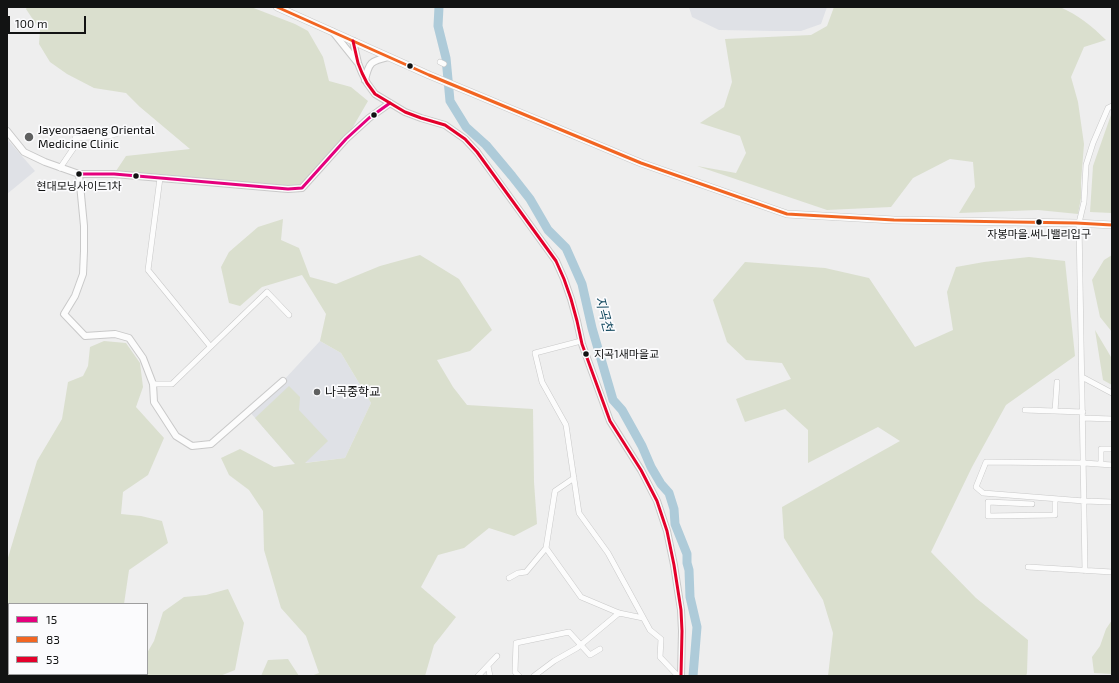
<!DOCTYPE html>
<html>
<head>
<meta charset="utf-8">
<style>
	body { margin:0 }
	#map { position:relative; width:1119px; height:683px; overflow:hidden; background:#eee; font-family:"Exo 2",sans-serif }
	canvas { display:block }
	.frame { position:absolute; inset:0; border:8px solid #121313; pointer-events:none }
	.legend { position:absolute; left:8px; top:603px; width:140px; height:72px; box-sizing:border-box; background:#fbfbfd; border:1px solid #9e9e9f; margin:0; padding:5px 7px; list-style:none; font-size:12px; color:#121313 }
	.legend li { display:flex; align-items:center; gap:8px; height:20px }
	.legend b { width:20px; border:1px solid #9e9e9f }
	.scale { position:absolute; left:8px; top:16px; width:78px; height:18px; box-sizing:border-box; border:2px solid #121313; border-top:0; padding-left:5px; font-size:12px; line-height:14px; white-space:nowrap; color:#121313; -webkit-text-stroke:3px #fbfbfd; paint-order:stroke }
</style>
</head>
<body>
<div id="map">
<canvas width="1119" height="683"></canvas>
<div class="frame"></div>
<ul class="legend">
<li><b style="height:5px;background:#e5007d"></b>15</li>
<li><b style="height:5px;background:#f26522"></b>83</li>
<li><b style="height:5px;background:#e4002b"></b>53</li>
</ul>
<div class="scale">100 m</div>
</div>
<script>
const g = document.querySelector('canvas').getContext('2d');
g.lineJoin = 'round';
function fillPath(path, color) { g.fillStyle = color; g.fill(path, 'evenodd'); }
function stroke(path, color, width, dash) { g.strokeStyle = color; g.lineWidth = width; g.lineCap = dash ? 'butt' : 'round'; g.setLineDash(dash || []); g.stroke(path); }
function write(font, color, halo, rows, align = 'center') {
  g.font = font + ' "Exo 2","Noto Sans KR",sans-serif'; g.lineWidth = 3.5; g.setLineDash([]); g.textBaseline = 'middle'; g.strokeStyle = halo; g.fillStyle = color; for (const [text, x, y, turn = 0] of rows) {
    g.save(); g.translate(x, y); g.rotate((+turn || 0) * Math.PI / 180); g.textAlign = isNaN(turn) ? turn : align; if (halo) g.strokeText(text, 0, 0); g.fillText(text, 0, 0); g.restore();
  }
}
const built = new Path2D(`
	M689,7H827L821,24L801,31H776L719,30L692,17Z
	M7,139L35,171L7,194Z
	M320,341L341,353L371,403L345,458L295,464L249,411L283,381Z`);
const green = new Path2D(`
	M27,7H251L295,24L308,31L323,57L329,81L351,87L368,101L346,139L302,188L114,174L126,156L190,149L140,107L126,93L94,88L67,74L50,62L39,44L40,30L26,9Z
	M834,7H1060C1078,15 1092,26 1106,40L1084,47L1071,77L1078,102L1084,144L1081,182V198L1078,214L1038,210L959,213L975,187L973,162L950,159L913,178L891,207L827,210L697,166L736,173L746,153L740,136L700,123L724,107L732,82L725,39L811,35L827,26Z
	M1112,112V213L1090,212L1093,166Z
	M283,219L281,240L299,248L310,277L336,284L380,266L420,255L459,279L492,330L470,351L437,360L453,387L467,405L533,409L534,482L537,524L514,536L489,528L464,548L438,555L421,587L456,617L434,645L425,676H311L319,673L306,636L281,608L264,550L263,511L249,490L229,475L221,458L240,449L274,467L295,464L255,418L289,386L300,397L299,410L328,441L305,463L345,458L371,403L341,353L320,341L326,314L302,275L262,287L240,306L229,303L221,267L229,252L258,227Z
	M1112,255V332L1100,317L1092,280L1104,260Z
	M1029,257L1065,261L1075,356L1006,405L972,467L931,552L976,598L1028,640L1027,673L1026,676H828L833,633L823,600L784,538L782,507L900,441L878,427L808,463V430L785,409L745,422L736,399L791,379L782,363L746,360L727,342L713,300L745,262L825,268L869,278L915,347L953,330L947,292L956,267L984,262Z
	M1095,330L1111,357H1112V385L1103,380Z
	M104,341L126,343L140,363L143,387L136,407L164,438L148,475L123,492L121,514L141,516L162,521L168,543L129,570L124,604H9V674H105L104,676H7V561L37,461L62,419L68,382L83,376L88,366L90,347Z
	M228,589L244,623L235,670L220,676H133L134,674H147V653L154,641L163,612L184,597L206,595Z
	M1112,620V674L1094,673L1092,657L1100,646L1106,629Z
	M288,659L299,676H261L268,660Z`);
const river = new Path2D(`
	M439,7L438,26L446,58L450,101L466,127L486,145L512,176L530,199L548,230L566,248L582,284L592,328L613,400L622,410L642,446L651,467L661,484L669,493L674,509L675,524L687,554V563L689,570L690,597L697,627L693,676`);
const minor = new Path2D(`
	M440,62L444,64
	M60,168L73,149L75,138L109,136L132,129
	M160,178L148,270L210,346
	M581,341L535,353L542,382L566,425L579,513L608,553L650,630L661,639L660,657L678,676
	M1082,377L1112,393
	M153,384H172L267,292L289,315
	M1025,410L1083,412
	M1055,411L1057,382
	M1083,418L1112,419
	M1101,464V449H1112
	M1112,465L1084,463L986,462L976,487L983,493L1084,501L1112,502
	M574,478L555,491L546,548L581,597L619,613L643,618
	M1032,504L988,502V516L1055,515V499
	M1028,567L1112,572
	M1085,571L1079,223L1084,202L1086,165L1093,143L1108,108L1112,106
	M509,578L518,573L526,572L546,548
	M488,666L490,676
	M478,676L497,656
	M519,676L515,672L516,643L569,632L590,655L600,649
	M534,676L554,661L577,648L619,613`);
const tertiary = new Path2D(`
	M333,32L357,62
	M353,41L358,63L362,73L367,83L375,94L405,112L421,118L445,125L465,139L477,152L556,261L564,279L571,299L577,321L582,344L610,421L641,470L657,501L667,531L674,565L681,610L682,631L681,676
	M365,80C369,62 371,61 388,57
	M7,131L24,152L45,162L79,174L84,226V251L83,274L75,296L64,314L85,336L115,334L129,338L143,358L153,384L154,402L176,436L192,446L211,444L283,381
	M79,174H114L288,189L302,188L346,139L369,118L390,103`);
const secondary = new Path2D(`
	M277,7L429,75L641,163L787,214L894,220L1076,223L1112,225`);
const bus1 = new Path2D(`
	M79,174H114L288,189L302,188L346,139L369,118L390,103`);
const bus2 = new Path2D(`
	M277,7L429,75L641,163L787,214L894,220L1076,223L1112,225`);
const bus3 = new Path2D(`
	M353,41L358,63L362,73L367,83L375,94L405,112L421,118L445,125L465,139L477,152L556,261L564,279L571,299L577,321L582,344L610,421L641,470L657,501L667,531L674,565L681,610L682,631L681,676`);
const markers = [
	[410,66,3.5,"#121313"],
	[374,115,3.5,"#121313"],
	[29,137,5,"#5f6060"],
	[79,174,3.5,"#121313"],
	[136,176,3.5,"#121313"],
	[1039,222,3.5,"#121313"],
	[586,354,3.5,"#121313"],
	[317,392,4,"#5f6060"]
];
const busNames = [
	["현대모닝사이드1차",79,186],
	["자봉마을.써니밸리입구",1039,234],
	["지곡1새마을교",594,354,"left"]
];
const poiNames = [
	["Jayeonsaeng Oriental",38,130],
	["Medicine Clinic",38,144],
	["나곡중학교",325,392]
];
const waterNames = [
	["지곡천",604,314,75]
];
fillPath(built, '#dfe1e6');
fillPath(green, '#dadfce');
stroke(river, '#aecbd9', 9);
stroke(minor, '#c9c9c9', 6);
stroke(tertiary, '#c9c9c9', 8);
stroke(secondary, '#c9c9c9', 8);
stroke(minor, '#fcfcfc', 5);
stroke(tertiary, '#fcfcfc', 6);
stroke(secondary, '#fcfcfc', 7);
stroke(bus1, '#e5007d', 3);
stroke(bus2, '#f26522', 3);
stroke(bus3, '#e4002b', 3);
for (const [x, y, r, color] of markers) { const dot = new Path2D(); dot.arc(x, y, r, 0, 2 * Math.PI); g.fillStyle = color; g.fill(dot); stroke(dot, '#fbfbfd', 1.5); }
write('11px', '#121313', '#fbfbfd', busNames);
write('12px', '#121313', '#fbfbfd', poiNames, 'left');
write('italic 13px', '#12485e', '#fbfbfd', waterNames);
</script>
</body>
</html>
